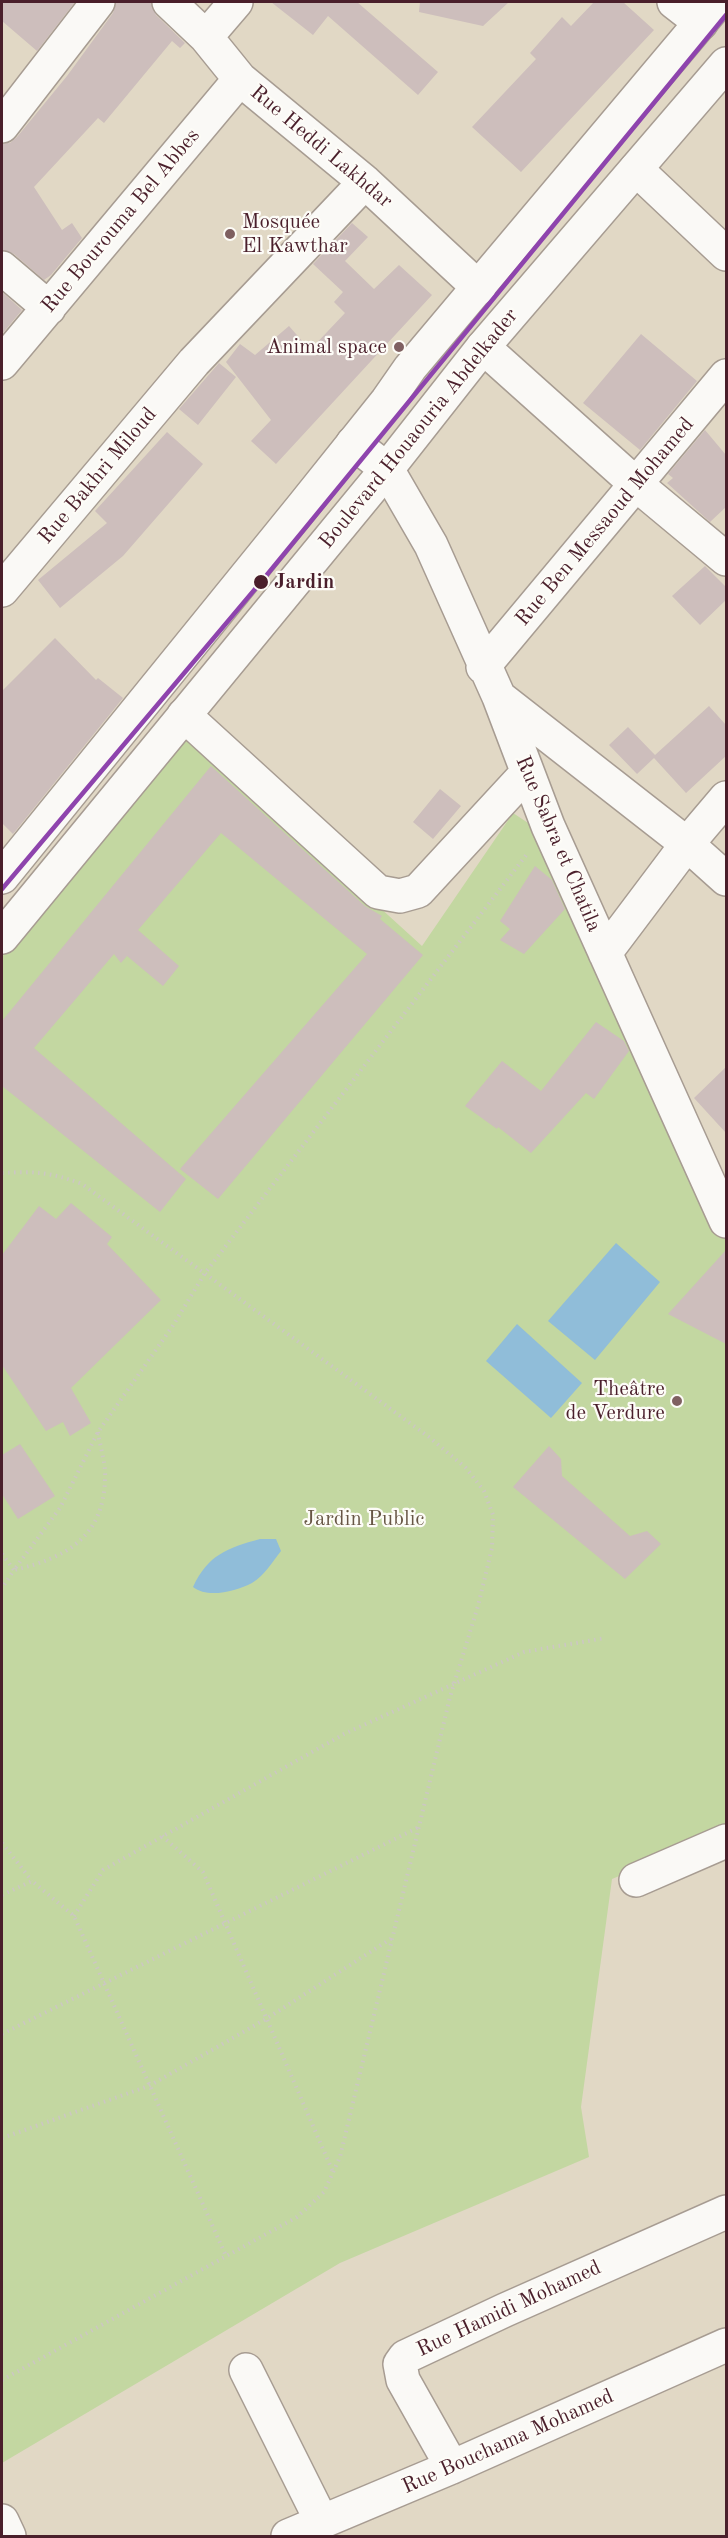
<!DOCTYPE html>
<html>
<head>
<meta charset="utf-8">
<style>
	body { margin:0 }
	#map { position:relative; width:728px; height:2538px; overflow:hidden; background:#e1d8c5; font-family:"Old Standard TT",serif }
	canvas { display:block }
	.frame { position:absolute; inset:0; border:3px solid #4a1f2b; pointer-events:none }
</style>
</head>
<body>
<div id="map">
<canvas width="728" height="2538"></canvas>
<div class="frame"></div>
</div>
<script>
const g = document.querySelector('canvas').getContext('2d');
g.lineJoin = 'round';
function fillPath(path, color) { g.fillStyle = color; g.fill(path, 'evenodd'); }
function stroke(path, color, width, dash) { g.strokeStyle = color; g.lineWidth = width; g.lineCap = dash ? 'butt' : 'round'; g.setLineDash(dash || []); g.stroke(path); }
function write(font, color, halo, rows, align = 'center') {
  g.font = font + ' "Old Standard TT",serif'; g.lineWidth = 4.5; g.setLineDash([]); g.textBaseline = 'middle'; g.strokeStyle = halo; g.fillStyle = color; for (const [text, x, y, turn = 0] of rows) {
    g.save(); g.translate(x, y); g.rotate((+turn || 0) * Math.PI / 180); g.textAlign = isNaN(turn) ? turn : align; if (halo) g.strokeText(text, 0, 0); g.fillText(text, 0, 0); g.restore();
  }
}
const green = new Path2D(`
	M188,733L422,946L513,813L557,842L726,1208V1831L612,1879L581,2107L589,2157L340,2263L2,2463V957Z`);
const water = new Path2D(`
	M616,1243L660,1282L595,1360L548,1321Z
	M517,1324L582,1383L551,1418L486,1361Z
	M260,1539H276L281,1551C273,1561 264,1576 252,1583C236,1591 208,1599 193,1587C208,1555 227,1548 260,1539Z`);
const building = new Path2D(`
	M2,2H75L37,51L2,21Z
	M116,2H151L156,15L185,43L180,48L172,41L104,123L98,118L34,187L62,230L72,223L82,238L51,275L44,280L14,254L2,250V144L10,143L17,137L67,76L113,13Z
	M271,2H357L438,72L418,95L328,16L313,35Z
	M420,2H509L483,26L419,12Z
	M594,2H623L654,30L521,172L472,127L536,59L530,53L562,17L571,26Z
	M352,223L368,237L345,261L374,289L399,265L432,295L276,464L251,441L271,420L226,362L240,344L255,355L289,326L310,350L345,313L334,302L343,292L313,264Z
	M2,292L22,310L2,334Z
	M641,334L697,381L640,450L583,403Z
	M219,363L236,377L198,425L179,409Z
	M705,430L726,455V507L710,522L667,483L673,478L668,474Z
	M167,432L203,464L123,556L60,608L38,580L107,523L95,511Z
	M705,566L726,587V600L700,625L672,596Z
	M55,638L96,680L98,678L123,698L13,834L2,823V691Z
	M709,706L726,725V756L686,793L654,758L637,774L609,745L628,727L655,755Z
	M211,766L365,906L382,916L380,919L423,955L218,1199L180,1169L367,954L221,833L138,930L179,966L163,986L127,956L121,963L114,954L34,1048L186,1179L160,1212L2,1086V1021Z
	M440,789L461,806L433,839L413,822Z
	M535,866L552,880L565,909L524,954L500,940L510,929L500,921Z
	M596,1022L624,1041L629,1051L594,1099L586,1093L531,1153L498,1127L497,1129L465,1106L502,1061L541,1091Z
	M726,1067V1133L694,1098Z
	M71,1203L112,1237L107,1244L161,1300L71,1388L91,1423L70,1436L63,1422L46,1431L2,1365V1255L39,1206L56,1219Z
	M726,1250V1344L668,1314Z
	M20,1444L55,1496L18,1519L2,1494V1455Z
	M549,1446L561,1459L562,1476L630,1536L647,1531L661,1544L625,1579L513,1487Z`);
const path = new Path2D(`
	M2,1173C35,1171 50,1172 82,1184L429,1437L466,1468L484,1491L493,1515L492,1548L478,1606L450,1697L340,2157L324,2192L297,2217L2,2380
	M98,1432C100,1447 106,1463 105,1478C104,1537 66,1558 14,1570L60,1508L98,1432L172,1327L205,1273L527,854
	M2,1554L14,1570L2,1588
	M162,1836L203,1872L333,2172
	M2,1843L32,1881
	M2,1895L32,1881L74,1916L226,2256
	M74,1916L103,1870L344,1734L524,1652L605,1638
	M2,2034L419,1827
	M2,2138L149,2086L266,2019L392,1938`);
const minor = new Path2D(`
	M169,2L206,37L240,79L365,182L479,288
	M674,2L701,23
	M206,37L236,2
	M2,126L98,2
	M636,169L726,254
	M2,268L49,308
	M483,347L637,485L726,559
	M2,363L240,79
	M353,443L387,469L431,545L499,697L548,826L726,1221
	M2,590L194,362L365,182
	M483,667L726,376
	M499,697L687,844L726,879
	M184,715L378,892L400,896L418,891L527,773
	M605,953L687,844L726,798
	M636,1880L726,1841
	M246,2370L322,2522
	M452,2467L403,2380L400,2364L405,2357L505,2310L726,2212
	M2,2521L9,2536
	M288,2536L452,2467L726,2345`);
const major = new Path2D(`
	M2,877L303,506L387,401L410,368L718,2
	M2,937L387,469L483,347L726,64`);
const tram1 = new Path2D(`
	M2,889L261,582L726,15`);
const markers = [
	[230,234,6,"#7f6061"],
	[399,347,6,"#7f6061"],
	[261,582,8,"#4a1f2b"],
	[677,1401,6,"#7f6061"]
];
const streetNames = [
	["Rue Heddi Lakhdar",321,147,40],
	["Rue Bourouma Bel Abbes",121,221,-50],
	["Boulevard Houaouria Abdelkader",419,429,-51],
	["Rue Bakhri Miloud",98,476,-50],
	["Rue Ben Messaoud Mohamed",605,522,-50],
	["Rue Sabra et Chatila",558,844,67],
	["Rue Hamidi Mohamed",509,2309,-25],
	["Rue Bouchama Mohamed",508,2442,-24]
];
const poiNames = [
	["Mosquée",242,222,"left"],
	["El Kawthar",242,246,"left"],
	["Animal space",387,347],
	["Theâtre",665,1389],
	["de Verdure",665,1413]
];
const stopNames = [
	["Jardin",274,582]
];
const parkNames = [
	["Jardin Public",364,1519]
];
fillPath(green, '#c3d7a1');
fillPath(water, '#90bdd9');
fillPath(building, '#cdbebc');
stroke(minor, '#a79c92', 36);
stroke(major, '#a79c92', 36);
stroke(path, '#ccc7c3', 4, [1.5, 4.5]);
stroke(minor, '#faf9f6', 33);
stroke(major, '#faf9f6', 33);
stroke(tram1, '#8e44ad', 4.5);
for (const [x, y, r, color] of markers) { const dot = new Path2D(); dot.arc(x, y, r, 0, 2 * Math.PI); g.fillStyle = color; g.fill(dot); stroke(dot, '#fdfcf7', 2); }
write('21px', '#4a1f2b', '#fdfcf7', streetNames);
write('21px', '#4a1f2b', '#fdfcf7', poiNames, 'right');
write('bold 21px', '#4a1f2b', '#fdfcf7', stopNames, 'left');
write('21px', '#675645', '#fdfcf7', parkNames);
</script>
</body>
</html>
